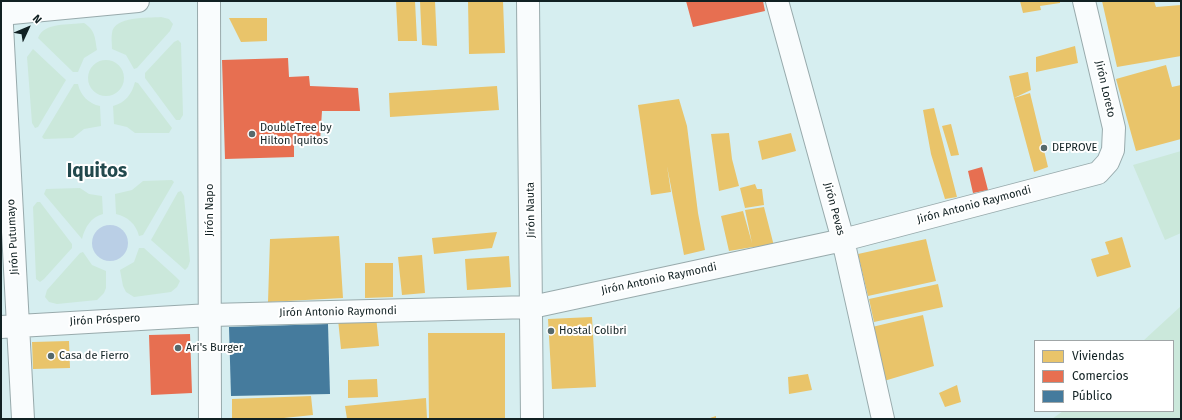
<!DOCTYPE html>
<html>
<head>
<meta charset="utf-8">
<style>
	body { margin:0 }
	#map { position:relative; width:1182px; height:420px; overflow:hidden; background:#d6eef0; font-family:"Fira Sans",sans-serif }
	canvas { display:block }
	.frame { position:absolute; inset:0; border:2px solid #112123; pointer-events:none }
	.legend { position:absolute; left:1034px; top:340px; width:140px; height:72px; box-sizing:border-box; background:#fff; border:1px solid #a0a6a7; margin:0; padding:5px 7px; list-style:none; font-size:12px; color:#112123 }
	.legend li { display:flex; align-items:center; gap:8px; height:20px }
	.legend b { width:20px; border:1px solid #a0a6a7 }
	.north { position:absolute; left:8px; top:8px; width:40px; height:40px; -webkit-text-stroke:3px #fff; paint-order:stroke; rotate:46deg; font-size:11px; font-weight:700; line-height:16px; text-align:center; color:#112123 }
	.north::after { content:''; display:block; margin:auto; width:14px; height:18px; background:#112123; clip-path:polygon(50% 0,100% 100%,50% 72%,0 100%) }
</style>
</head>
<body>
<div id="map">
<canvas width="1182" height="420"></canvas>
<div class="frame"></div>
<ul class="legend">
<li><b style="height:11px;background:#e9c46a"></b>Viviendas</li>
<li><b style="height:11px;background:#e76f51"></b>Comercios</li>
<li><b style="height:11px;background:#457b9d"></b>Público</li>
</ul>
<div class="north">N</div>
</div>
<script>
const g = document.querySelector('canvas').getContext('2d');
g.lineJoin = 'round';
function fillPath(path, color) { g.fillStyle = color; g.fill(path, 'evenodd'); }
function stroke(path, color, width, dash) { g.strokeStyle = color; g.lineWidth = width; g.lineCap = dash ? 'butt' : 'round'; g.setLineDash(dash || []); g.stroke(path); }
function write(font, color, halo, rows, align = 'center') {
  g.font = font + ' "Fira Sans",sans-serif'; g.lineWidth = 4; g.setLineDash([]); g.textBaseline = 'middle'; g.strokeStyle = halo; g.fillStyle = color; for (const [text, x, y, turn = 0] of rows) {
    g.save(); g.translate(x, y); g.rotate((+turn || 0) * Math.PI / 180); g.textAlign = isNaN(turn) ? turn : align; if (halo) g.strokeText(text, 0, 0); g.fillText(text, 0, 0); g.restore();
  }
}
const green = new Path2D(`
	M161,17L169,19L173,24L170,31L137,68L134,69L126,55L112,49C112,44 111,38 112,33C114,16 148,18 161,17Z
	M84,23C95,30 95,37 97,50L84,58L78,72H73L38,38C44,22 69,25 84,23Z
	M178,40L181,43L183,115L180,120H176L145,78V73L174,42Z
	M33,49L66,80L38,127L35,128L32,123L27,57Z
	M88 78a18 18 0 1 1 36 0a18 18 0 1 1-36 0Z
	M135,82L138,83L172,128L169,133H135L127,127L114,124L113,106C125,103 132,94 135,82Z
	M74,84H78C80,95 89,104 100,106L101,126L84,129L73,138L44,139L42,137Z
	M1181,151V233L1165,240L1133,165Z
	M172,180L174,182L143,235L139,236C136,224 128,217 116,214L115,194L132,190L143,181Z
	M80,188L89,194L102,196L103,214C91,217 85,227 82,239L44,194L46,189Z
	M181,191L184,196L190,261L188,267L185,270L151,240L178,192Z
	M37,202H40L72,244V248L44,279L40,282L36,279L33,207Z
	M139,248H144L176,277L180,281L177,287L171,292L134,297L126,292L123,286L120,270L134,262Z
	M83,252L92,265L106,271V288L104,293L97,300L57,304L49,302L45,297L47,290L80,253Z
	M1181,306V419H1052L1063,411H1173V341H1143Z`);
const water = new Path2D(`
	M92 243a18 18 0 1 1 36 0a18 18 0 1 1-36 0Z`);
const homes = new Path2D(`
	M396,1H415L417,41H398Z
	M420,1H435L437,46L422,45Z
	M468,1H503L505,53L469,54Z
	M1020,1H1060V3L1040,6L1041,10L1023,13Z
	M1102,1H1154L1156,7L1181,5V56L1117,67Z
	M229,18H267V41L241,42Z
	M1075,46L1078,63L1036,72V57Z
	M1166,65L1172,87L1181,85V139L1136,151L1116,79Z
	M1028,72L1031,90L1014,98L1030,93L1048,167L1034,172L1014,98L1009,76Z
	M497,86L499,110L390,117L389,93Z
	M679,99L687,126L698,213L705,250L684,255L667,166L671,192L651,195L638,105Z
	M934,108L957,197L945,199L931,154L923,110Z
	M951,124L959,155L951,156L942,126Z
	M729,133L732,159L739,186L719,191L711,134Z
	M791,133L796,151L762,160L758,141Z
	M755,184L757,189H762L764,205L745,208L740,188Z
	M764,207L774,246L753,247L729,251L721,216L743,211L752,243L745,210Z
	M497,232L492,248L434,254L432,238Z
	M339,236L343,298L268,302L270,239Z
	M1122,237L1131,267L1097,277L1091,259L1109,254L1105,242Z
	M926,239L936,281L868,296L858,254Z
	M422,255L425,293L402,295L398,257Z
	M509,256L511,287L467,290L465,259Z
	M365,263H393V297L365,298Z
	M938,284L943,307L874,322L869,299Z
	M923,315L934,366L884,381L872,327Z
	M376,316L379,346L341,349L338,319Z
	M592,317L596,387L552,389L548,319Z
	M428,333H505V419H429Z
	M69,341L70,368L33,369L32,342Z
	M808,374L812,390L789,394L788,377Z
	M377,379L378,397L348,398V380Z
	M957,385L961,402L945,407L939,393Z
	M311,396L313,415L274,419H232V399Z
	M426,398L427,419H347L345,406Z
	M716,416V419H707Z`);
const shops = new Path2D(`
	M686,1H763L765,11L693,27Z
	M288,58L289,77L309,76L310,86L358,88L360,111H322L320,141L294,142V157L225,159L222,60Z
	M982,167L988,190L973,193L968,171Z
	M190,334L192,393L151,395L149,335Z`);
const public = new Path2D(`
	M328,324L330,394L231,396L229,327Z`);
const minor = new Path2D(`
	M209,1L210,419
	M528,1L532,419
	M777,1L843,240L883,419
	M1,7L23,419
	M1,327L210,315L532,307L843,240L1098,173L1108,162L1113,150L1114,128L1084,1`);
const major = new Path2D(`
	M1,14L138,1`);
const markers = [
	[252,134,4,"#56696b"],
	[1044,148,4,"#56696b"],
	[551,331,4,"#56696b"],
	[178,348,4,"#56696b"],
	[51,356,4,"#56696b"]
];
const streetNames = [
	["Jirón Loreto",1105,89,77],
	["Jirón Antonio Raymondi",974,205,-15],
	["Jirón Pevas",834,209,75],
	["Jirón Napo",210,210,-90],
	["Jirón Nauta",531,210,-91],
	["Jirón Putumayo",13,237,-93],
	["Jirón Antonio Raymondi",659,279,-12],
	["Jirón Antonio Raymondi",338,312,-1],
	["Jirón Próspero",105,320,-3]
];
const poiNames = [
	["DoubleTree by",260,128],
	["Hilton Iquitos",260,141],
	["DEPROVE",1052,148],
	["Hostal Colibri",559,331],
	["Ari's Burger",186,348],
	["Casa de Fierro",59,356]
];
const townNames = [
	["Iquitos",97,172]
];
fillPath(green, '#cbe8db');
fillPath(water, '#bacfe6');
fillPath(homes, '#e9c46a');
fillPath(shops, '#e76f51');
fillPath(public, '#457b9d');
stroke(minor, '#98aaac', 24);
stroke(major, '#98aaac', 24);
stroke(minor, '#f9fcfd', 22);
stroke(major, '#f9fcfd', 22);
for (const [x, y, r, color] of markers) { const dot = new Path2D(); dot.arc(x, y, r, 0, 2 * Math.PI); g.fillStyle = color; g.fill(dot); stroke(dot, '#fff', 1.5); }
write('11px', '#112123', '#fff', streetNames);
write('11px', '#112123', '#fff', poiNames, 'left');
write('bold 19px', '#22494d', '#fff', townNames);
</script>
</body>
</html>
